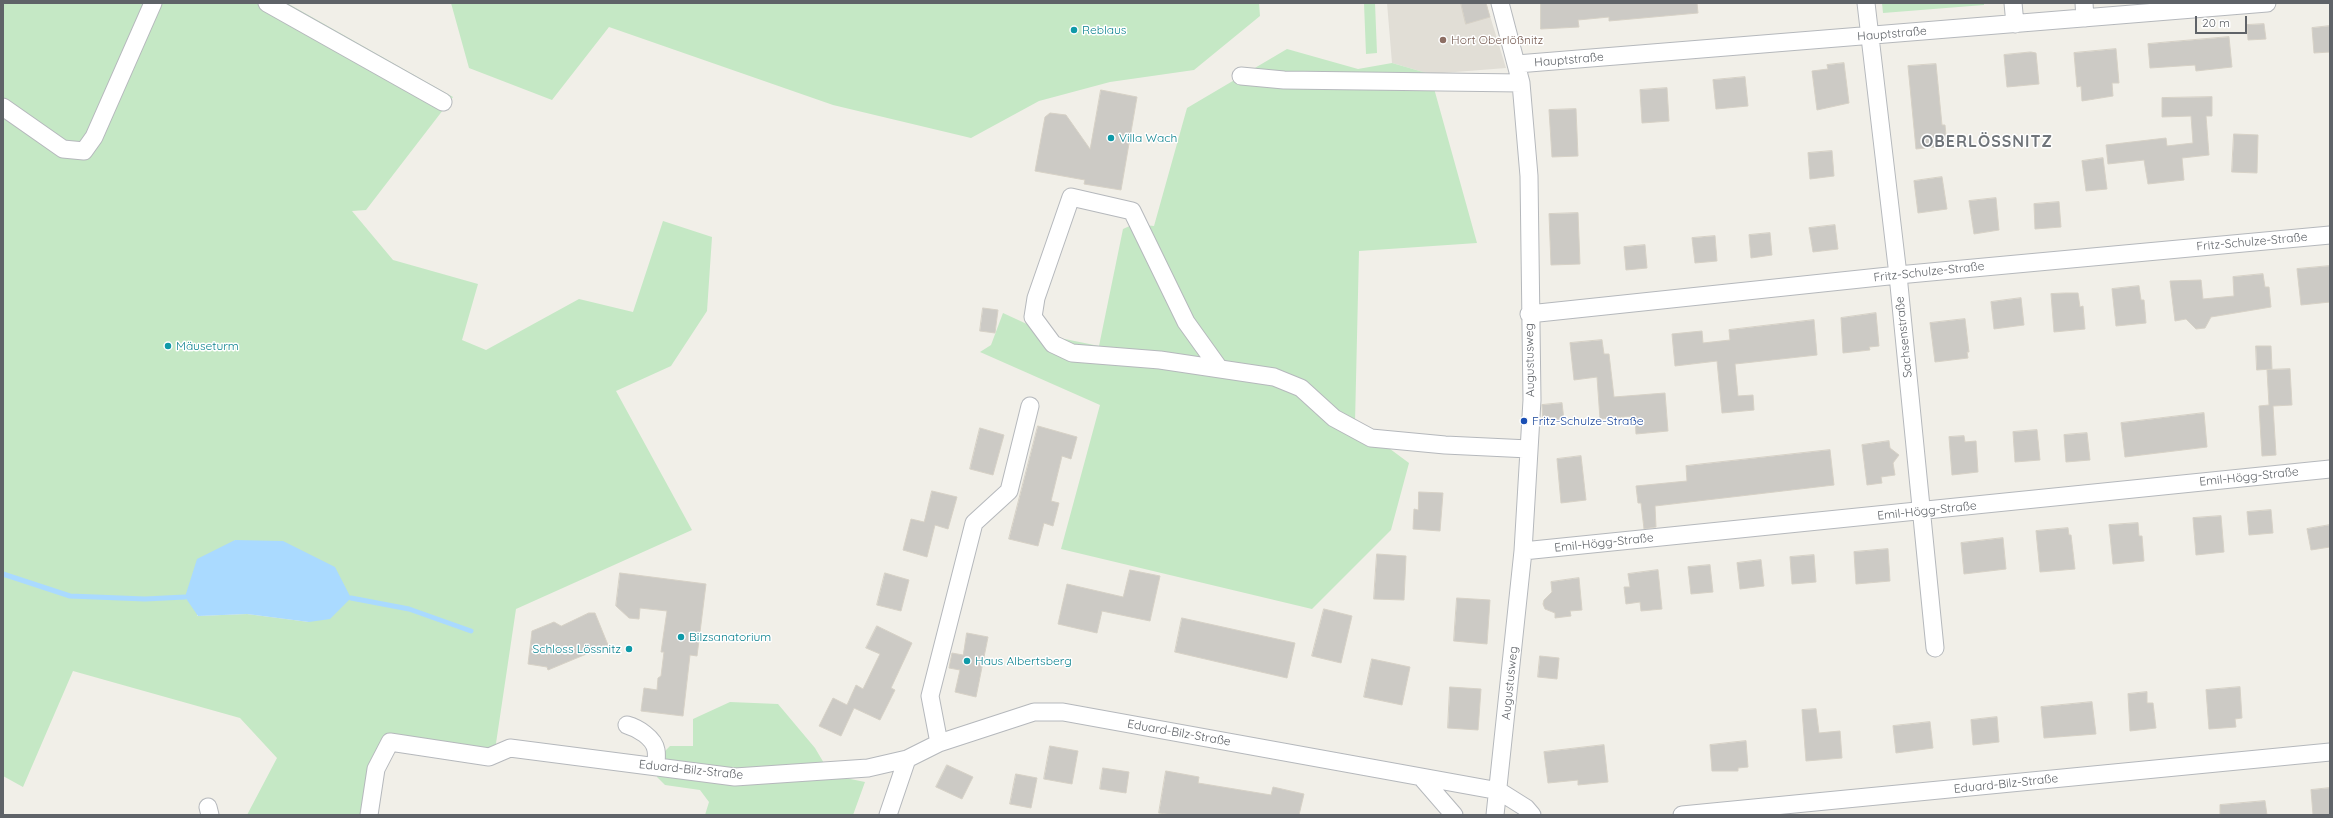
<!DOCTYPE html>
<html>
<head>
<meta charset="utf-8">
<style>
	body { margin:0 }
	#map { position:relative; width:2333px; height:818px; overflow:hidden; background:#f1efe8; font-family:Quicksand,sans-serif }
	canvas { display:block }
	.frame { position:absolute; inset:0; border:4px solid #5f6368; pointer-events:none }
	.scale { position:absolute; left:2195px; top:16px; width:52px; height:18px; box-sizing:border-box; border:2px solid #5f6368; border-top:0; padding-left:5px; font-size:12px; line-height:14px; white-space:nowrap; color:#5f6368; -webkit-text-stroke:3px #fff; paint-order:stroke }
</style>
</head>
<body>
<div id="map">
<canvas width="2333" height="818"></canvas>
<div class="frame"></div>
<div class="scale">20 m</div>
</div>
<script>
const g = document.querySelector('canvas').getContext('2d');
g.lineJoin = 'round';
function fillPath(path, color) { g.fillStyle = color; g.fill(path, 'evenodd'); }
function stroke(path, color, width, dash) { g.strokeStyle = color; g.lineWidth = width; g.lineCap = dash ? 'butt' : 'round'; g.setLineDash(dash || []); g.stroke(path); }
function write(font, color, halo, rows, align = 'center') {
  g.font = font + ' Quicksand,sans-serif'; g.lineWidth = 3; g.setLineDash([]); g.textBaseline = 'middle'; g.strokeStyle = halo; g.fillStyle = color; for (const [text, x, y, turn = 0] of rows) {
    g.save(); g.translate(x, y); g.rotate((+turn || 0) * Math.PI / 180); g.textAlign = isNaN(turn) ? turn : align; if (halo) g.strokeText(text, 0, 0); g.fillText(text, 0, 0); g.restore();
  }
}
const education = new Path2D(`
	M1387,3H1486L1506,68L1430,74L1392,63Z`);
const green = new Path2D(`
	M3,3H287L453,97L366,210L352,211L393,260L478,284L462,340L486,350L579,299L633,312L663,221L712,237L707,311L671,366L616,391L692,530L516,609L495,750L383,741L365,815H247L277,758L240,718L73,671L23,787L3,776ZM235,540L309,622L247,614L197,616Z
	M451,3H1259L1260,16L1194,70L1110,82L1039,101L971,138L833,105L609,27L552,100L469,68Z
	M1364,3H1375L1377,53L1366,54Z
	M1882,3H1984V5L1883,13Z
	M1287,49L1358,69L1392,63L1430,74L1477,243L1359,251L1355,423L1409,463L1391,530L1312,609L1061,549L1100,405L980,352L991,345L1003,313L1055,337L1099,346L1123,229L1134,224L1154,226L1187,108Z
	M730,702L778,704L815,748L831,775L865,782L853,815H705L709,802L700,790L665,785L657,777L661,755L670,746H693V719Z`);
const water = new Path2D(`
	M235,540L283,541L335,567L351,598L330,619L309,622L247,614L198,616L185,597L197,559Z`);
const stream = new Path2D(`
	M3,574L70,596L145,599L185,597
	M351,598L409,609L471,631`);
const building = new Path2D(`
	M1461,3H1486L1490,17L1466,24Z
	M1541,3H1697L1698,13L1609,21V17L1578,20L1579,27L1541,29Z
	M2264,24L2266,39L2248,40L2247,25Z
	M2330,26V52L2314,53L2312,28Z
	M2229,37L2232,67L2196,71L2195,65L2150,68L2148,44Z
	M2116,49L2119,83H2112L2113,96L2082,101L2081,86L2077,87L2074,53Z
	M2031,52L2036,53L2039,84L2007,87L2004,55Z
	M1844,63L1849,103L1817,110L1812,71L1828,69L1827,65Z
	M1936,64L1942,125H1945L1947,146L1916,149L1908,66Z
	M1745,77L1748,106L1716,109L1713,80Z
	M1667,88L1669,121L1642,123L1640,90Z
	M1101,90L1137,97L1121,190L1084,184L1085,180L1035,171L1045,117L1050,113L1066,115L1090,149Z
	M2212,97V116H2206L2209,155L2182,158L2184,180L2148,184L2144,160L2108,164L2106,145L2166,138L2167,146L2193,143L2191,116L2162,117V98Z
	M1576,109L1578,156L1552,157L1549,110Z
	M2234,134L2258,135L2257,173L2232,172Z
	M1832,151L1834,176L1810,179L1808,153Z
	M2103,158L2107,189L2086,191L2082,161Z
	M1942,177L1947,209L1918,213L1914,181Z
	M1996,198L1999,230L1974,234L1969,201Z
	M2059,202L2061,227L2035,229L2034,204Z
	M1578,213L1580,264L1551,265L1549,214Z
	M1835,225L1838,249L1813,252L1809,228Z
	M1770,233L1772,255L1751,258L1749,235Z
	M1715,236L1717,261L1695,263L1692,238Z
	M1645,245L1647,268L1626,270L1624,247Z
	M2330,266V302L2301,305L2297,269Z
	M2263,274L2265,287H2269L2271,307L2211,317L2205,328L2196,329L2186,319L2175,321L2170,281L2201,280L2203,299L2234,296L2233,277Z
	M2139,286L2141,300H2144L2146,323L2116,326L2112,289Z
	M2065,293H2078L2080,307L2083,306L2085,329L2054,332L2051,294Z
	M2021,298L2024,325L1994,329L1991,302Z
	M983,308L998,310L995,333L980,331Z
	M1876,313L1879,346L1869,347L1870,350L1843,353L1841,318Z
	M1965,319L1969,352H1967L1968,358L1935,362L1930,323Z
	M1814,320L1817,355L1735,364L1738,396L1753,395L1754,410L1722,413L1717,361L1675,366L1672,334L1702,331L1703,343L1730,340L1729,330Z
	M1602,340L1604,354H1609L1614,397L1665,393L1668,431L1636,434L1635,416L1600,419L1597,377L1574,380L1570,343Z
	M2256,346H2271L2272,369L2257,370Z
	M2290,369L2292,405L2273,406L2276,455L2262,456L2259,406L2269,405L2267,370Z
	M1562,403L1564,420L1543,423L1542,405Z
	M2204,413L2207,447L2125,457L2121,423Z
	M1038,426L1077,437L1071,459L1062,456L1051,501L1059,503L1053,526L1044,523L1038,546L1009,539Z
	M980,428L1004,435L993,475L970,469Z
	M2037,430L2040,460L2015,462L2013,432Z
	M2087,433L2090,460L2066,462L2064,435Z
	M1964,436L1965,442L1976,441L1978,472L1952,475L1949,437Z
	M1889,441L1890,448L1899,455L1893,463L1895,475L1881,477L1882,483L1867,485L1862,445Z
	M1830,450L1834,485L1655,506L1656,527L1644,529L1641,503H1638L1636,486L1687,481L1686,466Z
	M1581,456L1586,500L1561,503L1557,459Z
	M932,491L957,497L948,529L935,525L927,557L903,550L911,519L924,522Z
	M1419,492L1443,493L1440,531L1413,529L1414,509L1418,510Z
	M2271,510L2273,533L2249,535L2247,512Z
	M2221,516L2224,552L2196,555L2193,518Z
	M2138,523L2139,536H2142L2144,561L2113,564L2109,525Z
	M2330,525V547L2311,550L2307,529Z
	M2068,528L2069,535H2071L2075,569L2040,572L2036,531Z
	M2003,538L2006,569L1964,574L1961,543Z
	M1888,549L1890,581L1856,584L1854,552Z
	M1377,554L1406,556L1404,600L1374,599Z
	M1814,555L1816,582L1792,584L1790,557Z
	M1761,560L1764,586L1740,589L1737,563Z
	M1710,565L1713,592L1691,594L1688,567Z
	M1130,570L1160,576L1150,621L1102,611L1097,633L1058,624L1067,584L1123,597Z
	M1658,570L1662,609L1641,611L1640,602L1626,604L1624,587H1630L1628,574Z
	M620,573L706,584L697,656L690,655L683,716L641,711L644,688L657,690L658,678L661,676L664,652H661L667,611L640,608L639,619L629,618L616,606Z
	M885,573L909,580L901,611L877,605Z
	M1579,578L1582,610L1570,611L1571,616L1555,618V613L1545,609L1543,604L1544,600L1552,592L1551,582Z
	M1457,598L1490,600L1487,644L1454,641Z
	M1324,609L1352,616L1341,663L1312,656Z
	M589,613H595L608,645L548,670L547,667L528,664L532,631L554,622L561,626Z
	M1182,618L1295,643L1287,678L1175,652Z
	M877,626L912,643L891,688L895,690L880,720L854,708L841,736L819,726L833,698L847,705L856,685L863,689L880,654L866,648Z
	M967,633L988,637L976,697L955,692L960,670L949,668L952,653L963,655Z
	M1540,656L1559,658L1557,679L1538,677Z
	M1372,659L1410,667L1402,705L1364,697Z
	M1450,687L1481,689L1478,730L1448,728Z
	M2240,687L2242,718L2235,719L2236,727L2209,729L2206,690Z
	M2147,692V703H2153L2156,728L2130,731L2128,694Z
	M2092,702L2096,734L2044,738L2041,707Z
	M1816,709L1819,733L1840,731L1842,758L1806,761L1802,710Z
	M1997,717L1999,742L1973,745L1971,720Z
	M1930,722L1933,748L1896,753L1893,726Z
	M1746,741L1748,767L1738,768V771H1712L1710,745Z
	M1604,745L1608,782L1578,785V780L1548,783L1544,752Z
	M1050,746L1078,751L1072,784L1044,779Z
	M947,765L973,777L962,799L936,787Z
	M1103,768L1129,772L1126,793L1100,789Z
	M1166,771L1199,777L1198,783L1271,795L1273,787L1304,794L1299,815H1173L1159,813Z
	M1016,774L1037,778L1031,808L1010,804Z
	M2330,788V815H2313L2311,790Z
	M2265,801L2267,815H2220V805Z`);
const minor = new Path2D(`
	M267,3L443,102
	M1866,3L1898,275L1935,648
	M2013,3L2015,24
	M2084,3L2085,18
	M1517,64L2267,3
	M1241,76L1284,80L1521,83
	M3,107L63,149L84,151L94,137L153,3
	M1529,314L1898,275L2330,235
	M1219,368L1186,322L1132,211L1071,197L1036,298L1033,317L1053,344L1072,353L1160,360L1274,377L1301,388L1334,418L1371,438L1445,445L1529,449
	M1523,551L2330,469
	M627,725C638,728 654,738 656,750C657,755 656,762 656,767
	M939,743L930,696L974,523L1009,491L1030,406
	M1421,777L1454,815
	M208,807L210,815
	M369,815L376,769L390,742L489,757L510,748L735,777L868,768L907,759L939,743L1034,712H1063L1499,791L1526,808L1532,815
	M888,815L907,759
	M1495,815L1523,551L1532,400L1529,176L1521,83L1500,3
	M1682,815L2330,752`);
const markers = [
	[1074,30,4,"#0f9aa8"],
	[1443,40,4,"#8d6e63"],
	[1111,138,4,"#0f9aa8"],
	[168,346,4,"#0f9aa8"],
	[1524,421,4,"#1a4fb4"],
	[681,637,4,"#0f9aa8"],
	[629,649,4,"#0f9aa8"],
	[967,661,4,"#0f9aa8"]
];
const cultureNames = [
	["Reblaus",1082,30],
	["Villa Wach",1119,138],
	["Mäuseturm",176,346],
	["Bilzsanatorium",689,637],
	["Schloss Lössnitz",621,649,"right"],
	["Haus Albertsberg",975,661]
];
const streetNames = [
	["Hauptstraße",1892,34,-5],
	["Hauptstraße",1569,60,-5],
	["Fritz-Schulze-Straße",2252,242,-5],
	["Fritz-Schulze-Straße",1929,272,-6],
	["Sachsenstraße",1904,337,-96],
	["Augustusweg",1530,360,-91],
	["Emil-Högg-Straße",2249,477,-6],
	["Emil-Högg-Straße",1927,511,-6],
	["Emil-Högg-Straße",1604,543,-6],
	["Augustusweg",1510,683,-84],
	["Eduard-Bilz-Straße",1179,733,10],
	["Eduard-Bilz-Straße",691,770,6],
	["Eduard-Bilz-Straße",2006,784,-6]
];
const educationNames = [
	["Hort Oberlößnitz",1451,40]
];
const transitNames = [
	["Fritz-Schulze-Straße",1532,421]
];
const districtNames = [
	["OBERLÖSSNITZ",1987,142]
];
fillPath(education, '#e1ded6');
fillPath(green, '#c5e8c5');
fillPath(water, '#aadaff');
stroke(stream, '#aadaff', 5);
fillPath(building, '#cccac5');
stroke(building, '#d6d1c6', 1);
stroke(minor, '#b5b8bc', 19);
stroke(minor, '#fff', 17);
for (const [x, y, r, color] of markers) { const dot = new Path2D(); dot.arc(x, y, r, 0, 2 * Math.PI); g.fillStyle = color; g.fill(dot); stroke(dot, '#fff', 1.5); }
write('12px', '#0d838f', '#fff', cultureNames, 'left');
write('12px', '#5f6368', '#fff', streetNames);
write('12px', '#785e54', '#fff', educationNames, 'left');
write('12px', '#164399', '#fff', transitNames, 'left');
g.letterSpacing = '1px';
write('bold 16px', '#70757a', '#fff', districtNames);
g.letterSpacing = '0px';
</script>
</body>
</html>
